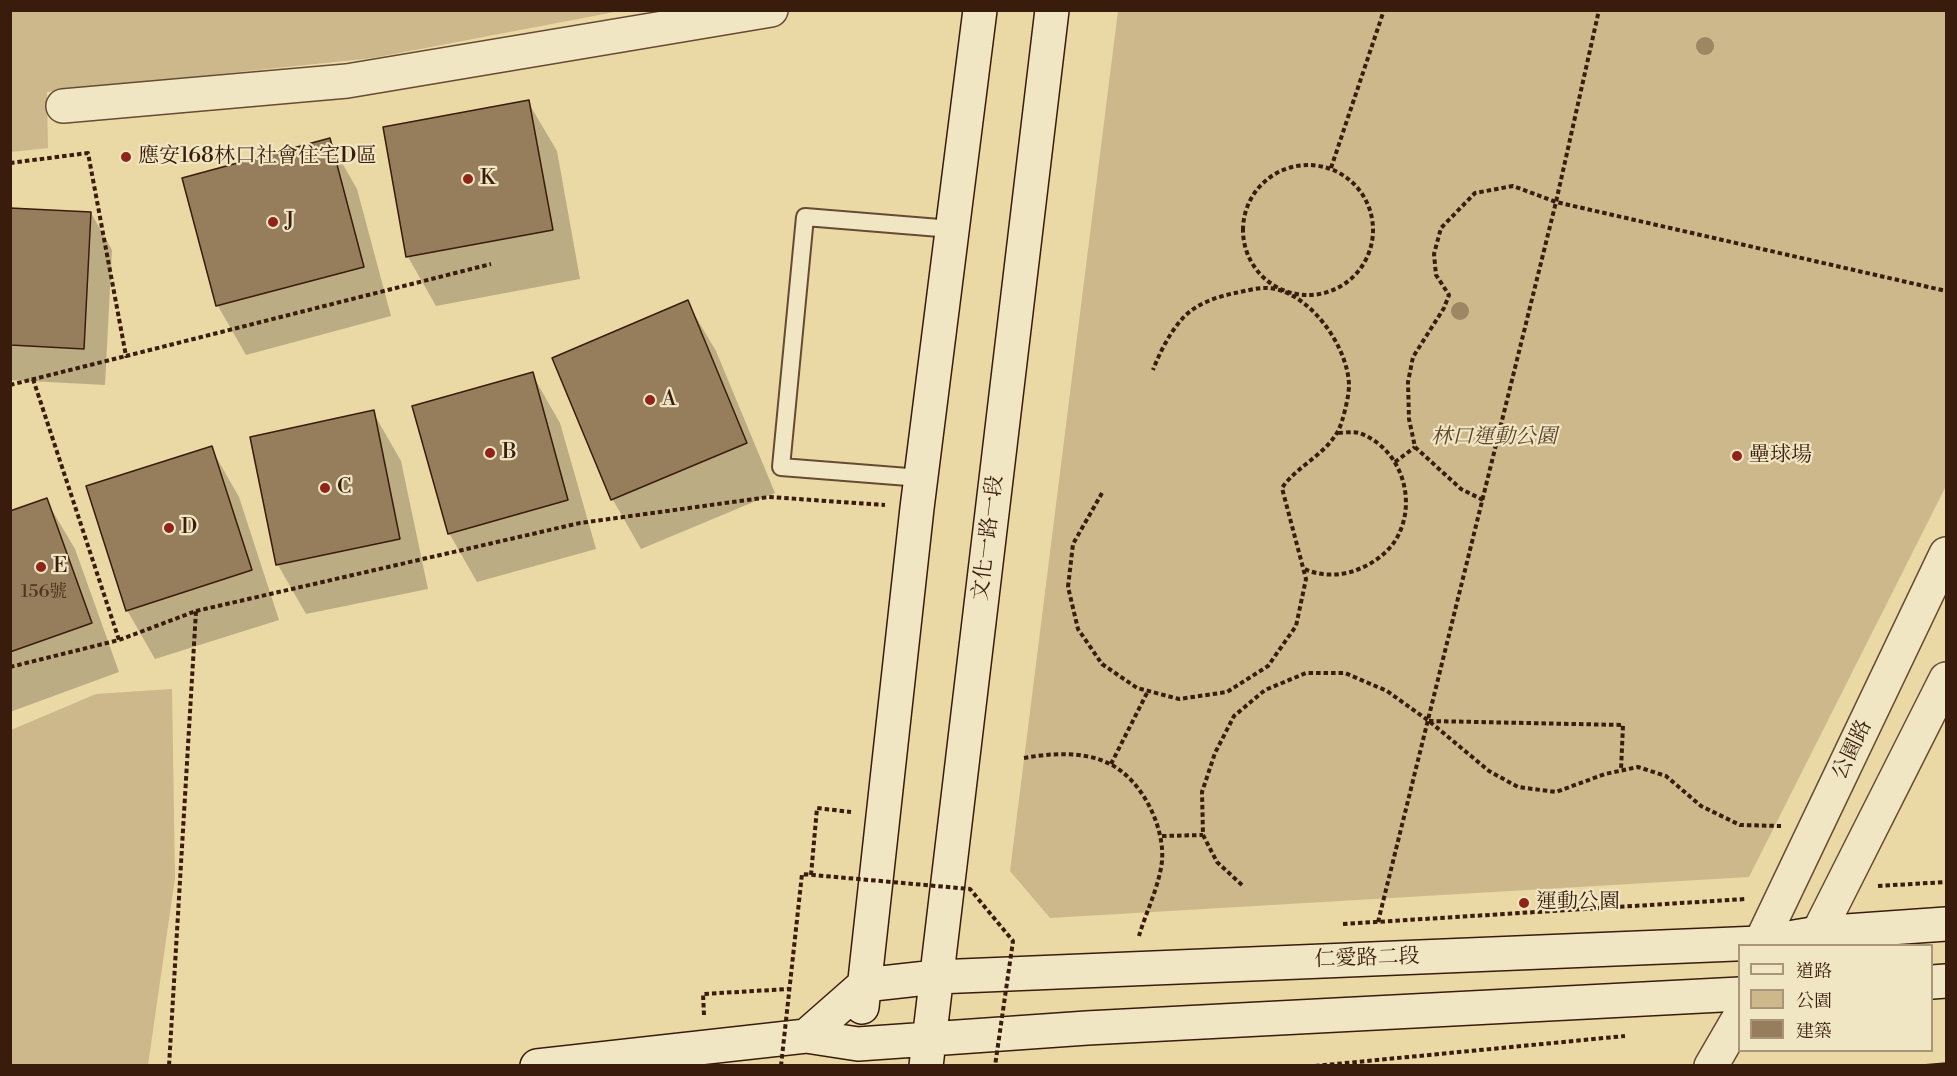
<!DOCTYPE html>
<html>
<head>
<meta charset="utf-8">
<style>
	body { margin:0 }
	#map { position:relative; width:1957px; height:1076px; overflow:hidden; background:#ead8a5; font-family:"Libre Bodoni","Noto Serif TC",serif }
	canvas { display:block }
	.frame { position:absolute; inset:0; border:12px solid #3a1c0c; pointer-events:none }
	.legend { position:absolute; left:1738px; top:944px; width:195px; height:108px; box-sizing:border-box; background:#f1e6c4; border:2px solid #a8957a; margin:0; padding:8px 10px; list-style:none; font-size:18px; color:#3a1c0c }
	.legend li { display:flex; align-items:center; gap:12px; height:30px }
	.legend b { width:30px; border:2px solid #a8957a }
</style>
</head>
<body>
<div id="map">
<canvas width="1957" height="1076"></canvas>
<div class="frame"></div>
<ul class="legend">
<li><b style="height:8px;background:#f1e6c4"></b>道路</li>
<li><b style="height:16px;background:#ccb88b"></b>公園</li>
<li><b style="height:16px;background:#967e5c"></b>建築</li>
</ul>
</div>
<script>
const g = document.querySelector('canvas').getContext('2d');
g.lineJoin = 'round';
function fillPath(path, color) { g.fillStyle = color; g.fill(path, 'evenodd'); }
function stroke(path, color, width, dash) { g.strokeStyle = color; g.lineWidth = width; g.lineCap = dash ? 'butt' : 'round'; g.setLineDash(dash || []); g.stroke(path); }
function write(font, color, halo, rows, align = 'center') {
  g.font = font + ' "Libre Bodoni","Noto Serif TC",serif'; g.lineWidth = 4.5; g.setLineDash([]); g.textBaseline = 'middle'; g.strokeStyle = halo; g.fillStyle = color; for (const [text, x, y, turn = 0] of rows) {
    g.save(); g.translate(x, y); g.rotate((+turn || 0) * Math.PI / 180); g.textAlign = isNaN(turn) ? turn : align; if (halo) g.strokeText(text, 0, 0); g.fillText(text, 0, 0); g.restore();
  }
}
const green = new Path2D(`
	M10,11H620L373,58L47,92L48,148L11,152Z
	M1118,11H1946V486L1749,877L1050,918L1010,871Z
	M172,689L175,878L148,1065H11V730L96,694Z`);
const shadow = new Path2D(`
	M528,102L557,151L580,279L436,306L408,257Z
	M329,140L357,189L391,316L246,355L218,306L184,179Z
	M10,209L91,213L112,250L105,385L10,380Z
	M687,302L716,351L775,493L641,549L613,500L554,358Z
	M532,374L560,423L596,549L477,582L449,533Z
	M373,412L401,461L428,589L306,614L278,565L252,438Z
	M211,448L239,497L279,620L155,659L127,610Z
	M46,500L75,549L119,672L10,712V513Z`);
const building = new Path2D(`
	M529,100L553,230L406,257L383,127Z
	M330,138L364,267L216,306L182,178Z
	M10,208L91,212L84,349L10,345Z
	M688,300L747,443L611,500L552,358Z
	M533,372L568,500L448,534L412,406Z
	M374,410L400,539L276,565L250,437Z
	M212,446L252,570L126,611L86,486Z
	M47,498L92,623L10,652V511Z
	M1946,1063V1066H1911Z`);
const path = new Path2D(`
	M10,163L88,153L126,356L491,264
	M1243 230a65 65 0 1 1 130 0a65 65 0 1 1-130 0Z
	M1331,168L1384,10
	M33,379L119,640
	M10,385L126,356
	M1395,462L1415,447
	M1102,493L1073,544L1068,587L1078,629L1102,664L1137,688L1179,699L1227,692L1268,666L1296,626L1306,579L1282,488C1299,463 1333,452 1342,421C1345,411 1349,395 1349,385C1348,346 1308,289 1266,288C1256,288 1245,291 1235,293C1216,297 1195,304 1182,319C1169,334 1160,352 1153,370
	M1483,500L1461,489L1415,447L1409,419L1408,382L1413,357L1444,308L1449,295L1436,275L1434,254L1441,228L1475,193L1513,186L1556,202L1946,291
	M1305,569C1319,576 1339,576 1354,571C1370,565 1385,556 1395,541C1419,503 1402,448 1359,433C1353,431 1343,433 1336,433
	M196,611L580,523L769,497L885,505
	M10,667L119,640L196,611L169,1066
	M1429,721L1623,725L1621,770
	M1024,758C1051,753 1085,751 1110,764C1142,780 1165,827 1162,861C1159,887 1146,912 1139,936
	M1111,764L1148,691
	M1162,836L1203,835
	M811,875L817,808L851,812
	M1242,885L1217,862L1203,835L1202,792L1215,753L1234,716L1265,690L1306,673H1345L1387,691L1429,721L1489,771L1518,787L1556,792L1605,774L1638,767L1666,776L1701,806L1740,825L1781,826
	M1878,886L1946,882
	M1378,922L1556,202L1599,10
	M1343,924L1746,899
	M704,1015L703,994L789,989
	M1315,1066L1625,1036`);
const lane = new Path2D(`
	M921,478L781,467L805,217L952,229`);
const street = new Path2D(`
	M63,106L347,81L771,10
	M1759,946L1946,554
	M1805,946L1818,933L1946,679
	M1711,1066L1740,1016`);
const secondary = new Path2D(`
	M1932,982L1946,981
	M862,1007L917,508L980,10
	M806,1036L864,985L936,977L1759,943L1818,933L1946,924
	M537,1066L806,1036L858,1044L1087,1028L1740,994
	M926,1066L1052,10`);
const pathBridge = new Path2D(`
	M781,1066L802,874L970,889L1013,941L995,1066`);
const trees = [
	[1705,46],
	[1460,311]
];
const markers = [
	[126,157,6,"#8f2418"],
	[468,179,6,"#8f2418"],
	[273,222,6,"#8f2418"],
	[650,400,6,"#8f2418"],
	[490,453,6,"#8f2418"],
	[1737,456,6,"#8f2418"],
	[325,488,6,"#8f2418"],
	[169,528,6,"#8f2418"],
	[41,567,6,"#8f2418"],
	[1524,903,6,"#8f2418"]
];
const numberNames = [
	["156號",44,593]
];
const poiNames = [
	["應安168林口社會住宅D區",138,157],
	["K",480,179],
	["J",285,222],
	["A",662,400],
	["B",502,453],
	["壘球場",1749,456],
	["C",337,488],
	["D",181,528],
	["E",53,567],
	["運動公園",1536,903]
];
const parkNames = [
	["林口運動公園",1494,438]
];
const streetNames = [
	["文化一路一段",989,538,-83],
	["公園路",1853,750,-64],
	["仁愛路二段",1367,959,-2]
];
fillPath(green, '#ccb88b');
fillPath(shadow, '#0003');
fillPath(building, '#967e5c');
stroke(building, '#3a1c0c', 1.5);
stroke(lane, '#664b32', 20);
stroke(street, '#664b32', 36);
stroke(secondary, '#3a1c0c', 36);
stroke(path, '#3a1c0c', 4, [4.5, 3]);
stroke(lane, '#f1e6c4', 16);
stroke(street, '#f1e6c4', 33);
stroke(secondary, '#f1e6c4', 33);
stroke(pathBridge, '#3a1c0c', 4, [4.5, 3]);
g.fillStyle = '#9d8662';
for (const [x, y] of trees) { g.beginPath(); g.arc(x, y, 9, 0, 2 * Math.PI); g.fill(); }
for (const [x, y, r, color] of markers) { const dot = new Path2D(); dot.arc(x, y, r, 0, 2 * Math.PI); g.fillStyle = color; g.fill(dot); stroke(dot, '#f1e6c4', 2); }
write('18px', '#513420', null, numberNames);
write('21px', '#3a1c0c', '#f1e6c4', poiNames, 'left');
write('italic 21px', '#5e432c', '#f1e6c4', parkNames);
write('21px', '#3a1c0c', '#f1e6c4', streetNames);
</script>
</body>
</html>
